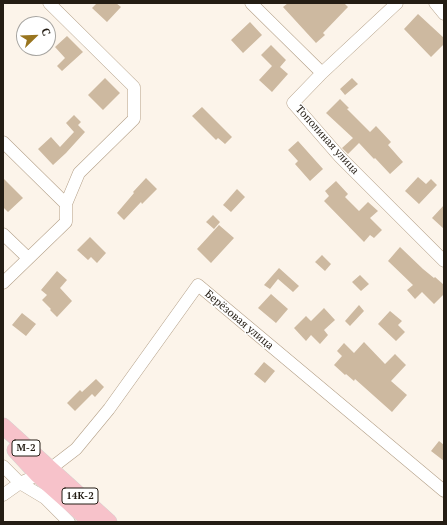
<!DOCTYPE html>
<html>
<head>
<meta charset="utf-8">
<style>
	body { margin:0 }
	#map { position:relative; width:447px; height:525px; overflow:hidden; background:#fcf4ea; font-family:"PT Serif",serif }
	canvas { display:block }
	.frame { position:absolute; inset:0; border:4px solid #241d14; pointer-events:none }
	.north { position:absolute; left:16px; top:16px; width:40px; height:40px; box-sizing:border-box; background:#fff; border:1px solid #a7a5a1; border-radius:50%; rotate:67deg; font-size:11px; font-weight:700; line-height:16px; text-align:center; color:#241d14 }
	.north::after { content:''; display:block; margin:auto; width:14px; height:18px; background:#99751f; clip-path:polygon(50% 0,100% 100%,50% 72%,0 100%) }
</style>
</head>
<body>
<div id="map">
<canvas width="447" height="525"></canvas>
<div class="frame"></div>
<div class="north">С</div>
</div>
<script>
const g = document.querySelector('canvas').getContext('2d');
g.lineJoin = 'round';
function fillPath(path, color) { g.fillStyle = color; g.fill(path, 'evenodd'); }
function stroke(path, color, width, dash) { g.strokeStyle = color; g.lineWidth = width; g.lineCap = dash ? 'butt' : 'round'; g.setLineDash(dash || []); g.stroke(path); }
function write(font, color, halo, rows, align = 'center') {
  g.font = font + ' "PT Serif",serif'; g.lineWidth = 3; g.setLineDash([]); g.textBaseline = 'middle'; g.strokeStyle = halo; g.fillStyle = color; for (const [text, x, y, turn = 0] of rows) {
    g.save(); g.translate(x, y); g.rotate((+turn || 0) * Math.PI / 180); g.textAlign = isNaN(turn) ? turn : align; if (halo) g.strokeText(text, 0, 0); g.fillText(text, 0, 0); g.restore();
  }
}
const building = new Path2D(`
	M97,3H116L121,7L107,22L92,8Z
	M288,3H344L348,7L323,33L325,35L316,43L283,7Z
	M418,14L444,38V44L431,57L404,29Z
	M250,22L262,35L243,53L231,40Z
	M67,36L83,52L62,71L57,66L65,58L55,47Z
	M271,45L286,60L280,67L288,74L272,92L259,80L272,66L261,55Z
	M105,78L120,93L103,110L88,95Z
	M352,78L358,84L345,95L340,89Z
	M340,99L349,108L347,109L370,132L376,126L391,142L388,145L403,162L390,174L375,158L374,159L359,143L348,154L342,148L353,138L326,113Z
	M202,107L232,137L225,144L218,138L216,140L192,116Z
	M74,115L81,122L78,125L85,132L66,153L53,165L38,149L51,137L60,147L74,132L66,123Z
	M298,141L323,169L310,181L295,164L298,161L288,150Z
	M418,177L426,184L431,179L437,185L419,204L405,191Z
	M3,178L23,198L8,212L3,207Z
	M146,178L157,189L142,204L141,202L124,220L117,213L134,193L133,192Z
	M336,181L348,194L345,197L359,211L368,202L378,211L370,218L382,230L374,238L370,235L364,242L324,201L329,196L325,191Z
	M237,189L245,197L231,212L223,205Z
	M444,205V229L432,218Z
	M213,215L220,222L214,229L206,222Z
	M219,225L234,238L211,263L197,249Z
	M90,237L106,253L97,263L91,257L88,260L77,250Z
	M400,247L423,269L434,278L435,277L444,285V294L434,304L422,292L415,299L407,290L413,285L388,261Z
	M322,255L331,264L325,271L315,262Z
	M279,268L299,286L293,292L278,279L270,289L264,285Z
	M57,271L67,280L60,288L72,301L57,317L50,310L51,309L42,300L47,295L41,290Z
	M360,275L369,284L361,291L352,282Z
	M271,294L288,309L276,323L258,308Z
	M359,305L364,311L350,326L345,321Z
	M324,308L335,320L324,330L328,335L320,344L311,335L306,341L294,328L306,316L311,321Z
	M390,311L402,321L398,325L405,332L396,341L378,324Z
	M22,313L36,324L26,336L12,325Z
	M364,342L385,364L395,354L406,365L391,381L407,395L392,412L355,379L354,381L346,374L345,375L334,365L342,356L337,351L344,343L354,353Z
	M264,362L275,371L265,383L254,374Z
	M96,379L104,387L95,397L92,394L75,411L67,403L80,390L82,392Z
	M439,441L444,445V461L431,451Z`);
const minor = new Path2D(`
	M251,3L322,73
	M397,3L322,73L293,103L340,157L444,261
	M435,3L444,14
	M3,142L66,204
	M3,234L28,258
	M3,283L66,222V204L79,173L134,119V87L49,3
	M3,466L20,483L45,498L69,522
	M50,469L76,449L109,409L198,285L444,491
	M3,495L20,483L38,475`);
const major = new Path2D(`
	M3,426L109,522
	M15,450L38,475L91,522`);
const shields = [
	[26,448,28],
	[80,496,36]
];
const shieldNames = [
	["М-2",26,448],
	["14К-2",80,496]
];
const streetNames = [
	["Тополиная улица",327,140,48],
	["Берёзовая улица",239,320,40]
];
fillPath(building, '#cdb9a0');
stroke(minor, '#b39f87', 13);
stroke(major, '#d3d2d0', 17);
stroke(minor, '#fff', 12);
stroke(major, '#f7c2ca', 16);
for (const [x, y, w] of shields) { const box = new Path2D(); box.roundRect(x - w / 2, y - 8, w, 16, 3); g.fillStyle = '#fff'; g.fill(box); stroke(box, '#241d14', 1); }
write('bold 10px', '#241d14', null, shieldNames);
write('11px', '#241d14', '#fff', streetNames);
</script>
</body>
</html>
